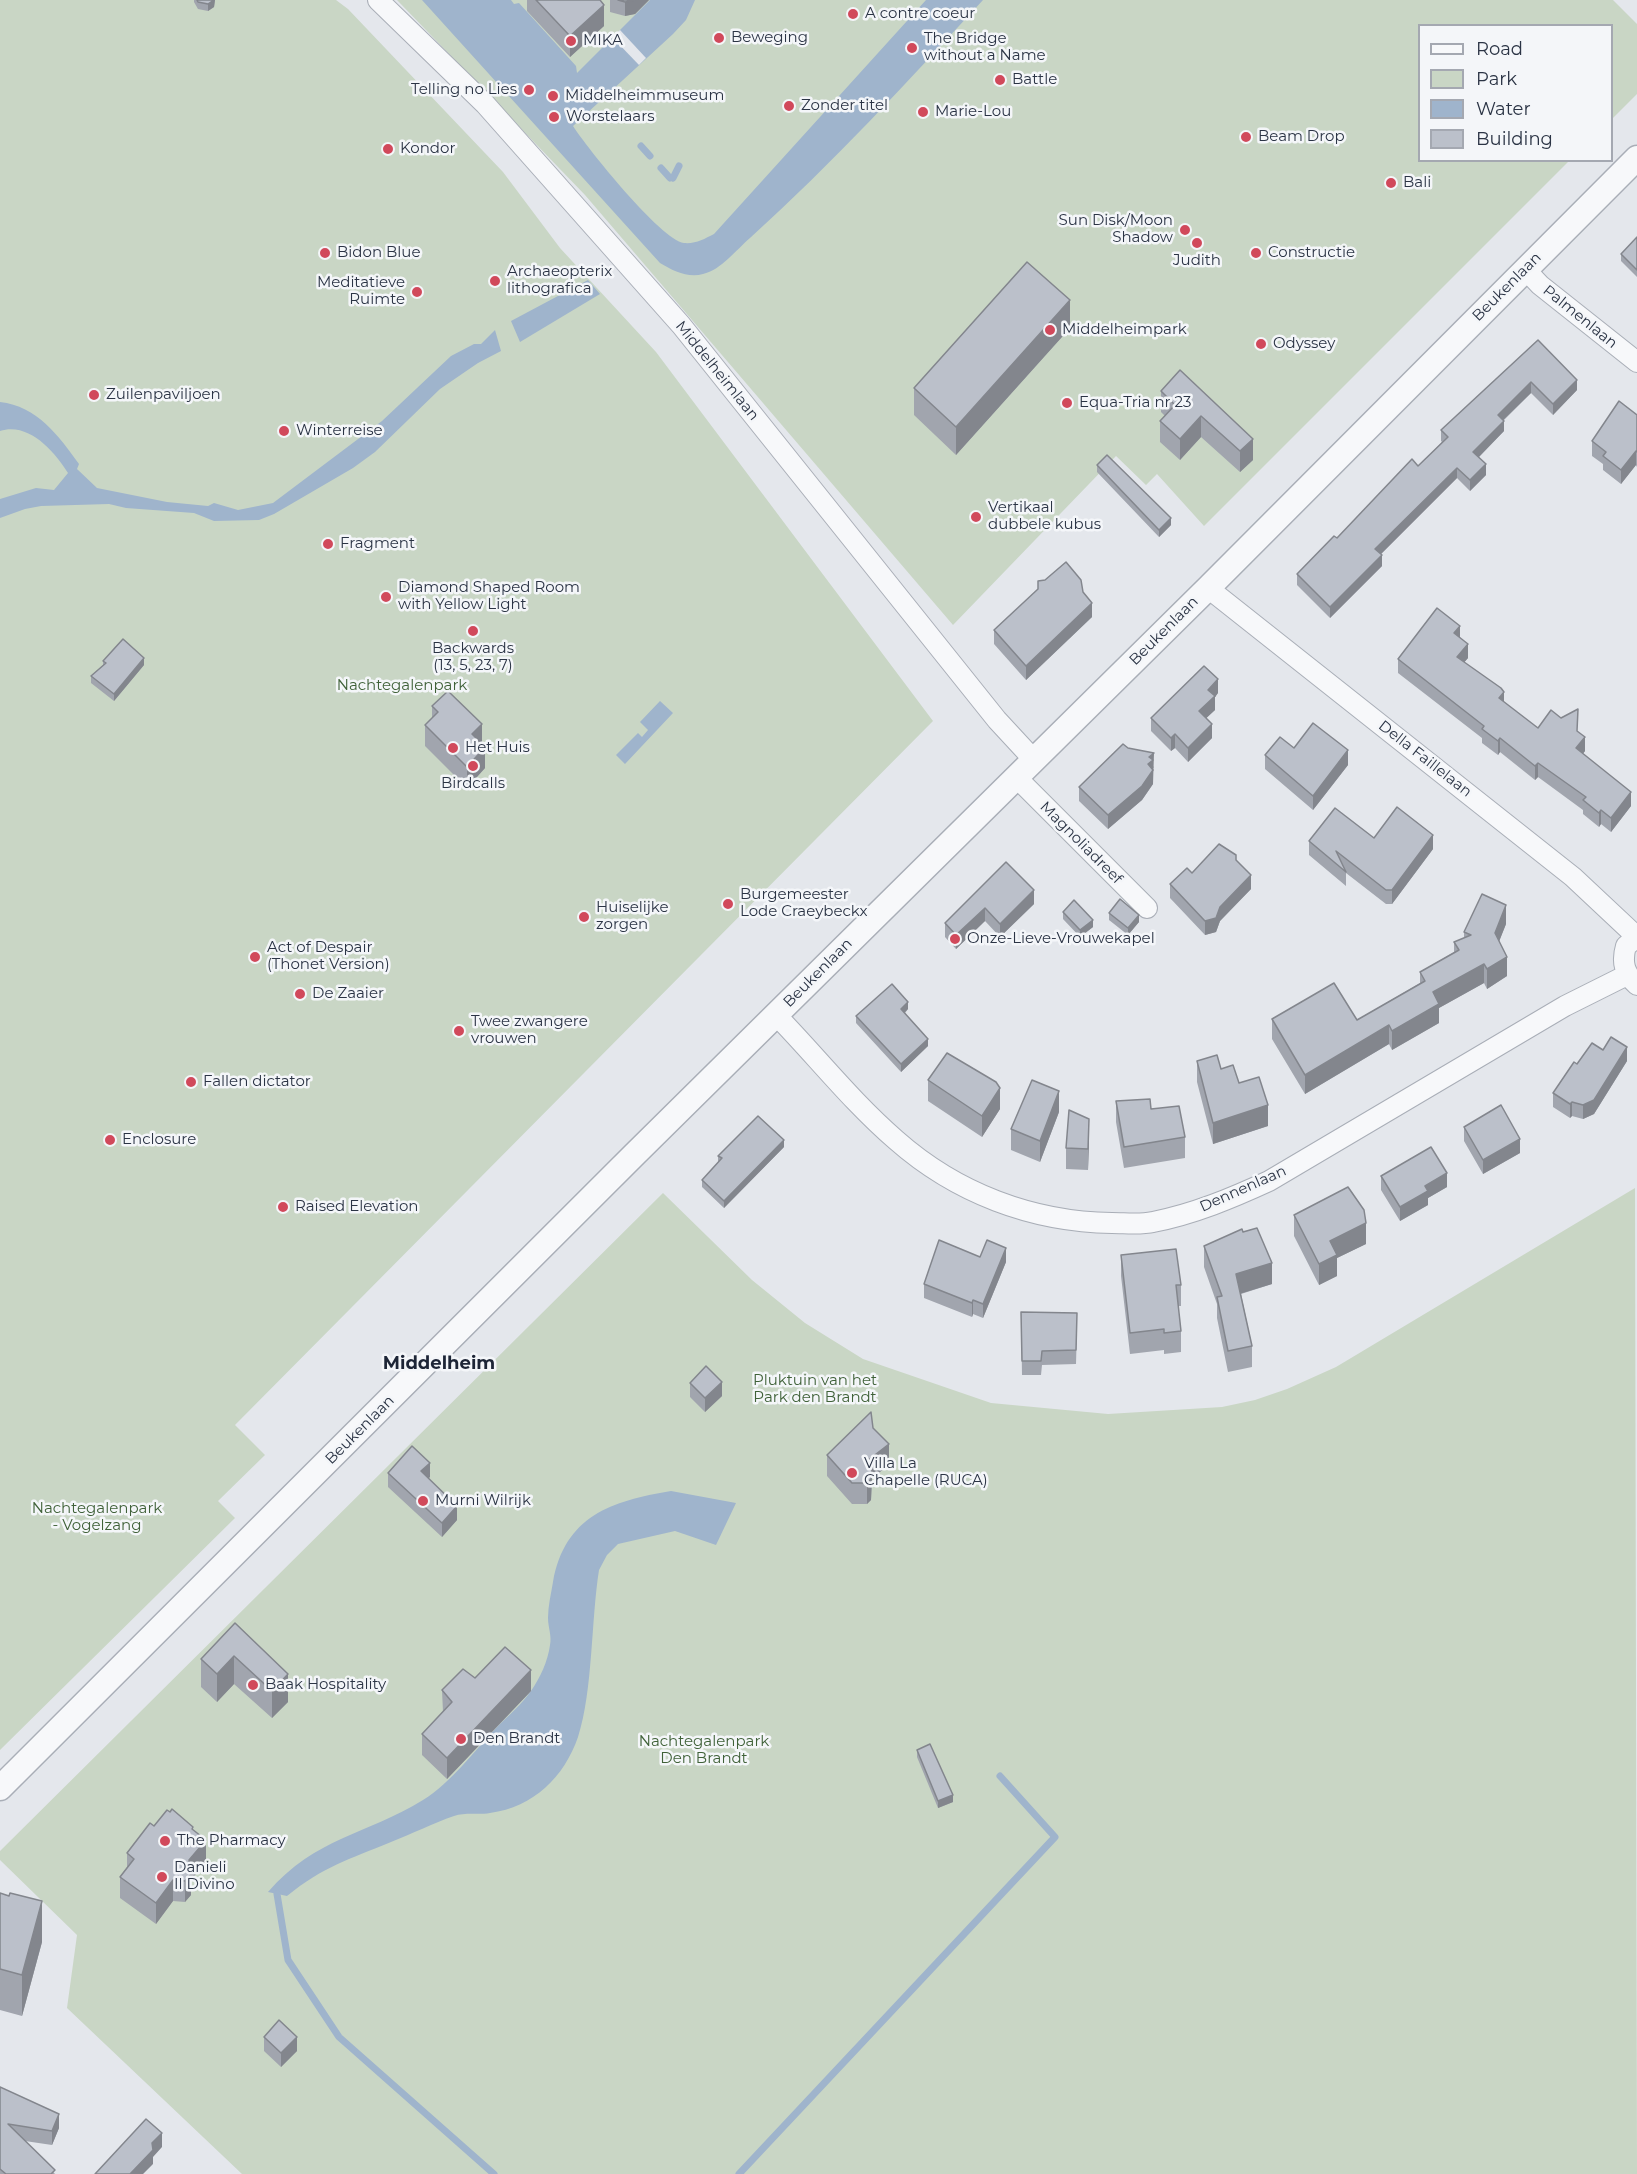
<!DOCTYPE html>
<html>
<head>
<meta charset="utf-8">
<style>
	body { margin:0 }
	#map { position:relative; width:1637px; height:2174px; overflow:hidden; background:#e4e7ec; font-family:Montserrat,sans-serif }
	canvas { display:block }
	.legend { position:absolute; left:1418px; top:24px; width:195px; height:138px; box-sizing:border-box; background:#f4f6f9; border:2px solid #a4a8b1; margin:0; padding:8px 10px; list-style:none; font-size:18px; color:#2b3445 }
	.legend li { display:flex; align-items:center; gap:12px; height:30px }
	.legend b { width:30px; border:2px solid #a4a8b1 }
</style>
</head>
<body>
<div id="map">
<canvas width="1637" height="2174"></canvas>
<ul class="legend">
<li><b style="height:8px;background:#f7f8fa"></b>Road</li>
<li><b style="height:16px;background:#c9d6c5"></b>Park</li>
<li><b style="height:16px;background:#9fb4cc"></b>Water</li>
<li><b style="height:16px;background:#bbc0ca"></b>Building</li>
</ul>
</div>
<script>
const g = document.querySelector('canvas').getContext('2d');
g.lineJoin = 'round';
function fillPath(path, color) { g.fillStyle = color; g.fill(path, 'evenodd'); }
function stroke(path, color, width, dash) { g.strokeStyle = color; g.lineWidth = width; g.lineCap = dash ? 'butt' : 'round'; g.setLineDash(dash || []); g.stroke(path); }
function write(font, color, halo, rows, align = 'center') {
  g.font = font + ' Montserrat,sans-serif'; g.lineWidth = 5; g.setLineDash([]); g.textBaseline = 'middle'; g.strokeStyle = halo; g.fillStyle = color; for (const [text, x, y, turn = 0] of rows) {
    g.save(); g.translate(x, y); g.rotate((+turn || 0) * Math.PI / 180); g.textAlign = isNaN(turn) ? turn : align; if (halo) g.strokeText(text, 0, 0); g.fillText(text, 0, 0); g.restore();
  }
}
const green = new Path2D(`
	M0,0H336L348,9L503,172L560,248L656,352L933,721L235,1425L265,1455L218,1501L235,1518L0,1750Z
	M397,0H1613L1637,24V94L1612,119V26H1420V160L1569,161L1204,526L1157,474L1146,485L1116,456L953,625L585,195Z
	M1635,1188L1637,2174H242L67,2008L77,1935L0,1860V1851L663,1193L752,1280L805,1323L863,1359L991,1403L1108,1414L1222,1407L1255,1400L1287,1389L1336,1367Z`);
const water = new Path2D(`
	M422,0H511L514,4L519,3L576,66L577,73L650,0H695L686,20L673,34L573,126C587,148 661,240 684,243C696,244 704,239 714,234L926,0H983C908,81 832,164 750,238C736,250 721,270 703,274C688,278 673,271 660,263Z
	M588,280L600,294L520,342L511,321Z
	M495,330L501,351L478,363L440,389L375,452L353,468L274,514L259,520L214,521L194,513L126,508L109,504L41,506L25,509L0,518V499L36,488L54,490L68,473C54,451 29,422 0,431V402C37,406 59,436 79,464L77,469L97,488L167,502L208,506L214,503L238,510L273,503L382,421L451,356L474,344H481Z
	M660,701L673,713L625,764L616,755L638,733L642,737L648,730L640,722Z
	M671,1491L736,1503L716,1545L675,1531L618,1544L607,1555L599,1570C591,1620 593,1691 578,1737C564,1777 534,1807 490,1813C479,1815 465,1812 454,1816C433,1823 412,1834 391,1842C348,1860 324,1866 287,1896L268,1892C316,1837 366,1835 423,1800C451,1783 474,1751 497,1727C508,1716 522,1704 531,1691C540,1678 548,1661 550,1645C552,1636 548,1627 548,1618C548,1606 551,1594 553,1582C565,1516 611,1501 671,1491Z`);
const pier = new Path2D(`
	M620,30L646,58L639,65L612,37Z`);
const stream = new Path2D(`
	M641,146L650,156
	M661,168L670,178
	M673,178L679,166
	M277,1894L288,1960L339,2037L494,2174
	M739,2174L1055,1837L1000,1776`);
const minor = new Path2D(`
	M378,0L485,104L681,325L997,720L1034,760
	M1525,269L1540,285L1637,362
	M1208,588L1573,877L1637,937
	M1016,777L1147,908
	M1637,937L1626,946C1621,963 1625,974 1637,985
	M776,1015C816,1056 852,1102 896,1140C956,1193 1032,1222 1112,1223C1125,1223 1140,1225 1153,1222C1194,1214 1232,1198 1269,1181L1565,1006L1627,975`);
const tertiary = new Path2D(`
	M0,1788L635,1154L1208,588L1637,158`);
const wall = new Path2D(`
	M194,0H215L214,7L208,11L198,9L194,2Z
	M527,0H600L604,26L570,57L527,11Z
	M610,0H649L635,14L625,16L610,12Z
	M1637,237V277L1621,261V254Z
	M1070,328L956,455L914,415V388Z
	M1538,340L1577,390L1553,415L1531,393L1504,420V431L1479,457L1486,475L1470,491L1457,478L1381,554L1382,566L1330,618L1297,585V574L1418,466L1442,442L1441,441V430Z
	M1180,370L1253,460L1240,472L1201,437L1180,460L1160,442V421L1165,416L1161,412V391Z
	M1637,415V467L1636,465L1621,484L1603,470V464L1592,456V441Z
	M1097,465L1171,525L1159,537L1097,472Z
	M1083,592L1092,617L1026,680L994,644V630Z
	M1460,637L1468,658L1464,662L1504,702L1538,728L1577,731L1585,751L1583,754L1631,806L1611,832L1601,824L1599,827L1583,814V810L1538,777L1535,780L1500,752L1498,755L1482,743V738L1398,673V659Z
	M103,661L144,665L114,701L91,683V676L103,665Z
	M1218,693L1215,697V710L1206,718L1212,738L1188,762L1175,748L1171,751L1151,731V718Z
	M432,706L482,743L485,768L467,788L425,746V725L432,718Z
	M1128,748L1154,767L1153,768V784L1142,800L1108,829L1079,801V787Z
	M1294,748L1348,765L1313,810L1265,769V755Z
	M1374,838L1433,849L1392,904H1386L1346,873V886L1309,855V841Z
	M1236,861L1251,889L1220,921L1216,932L1205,935L1170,898V884L1192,873Z
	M1006,862L1034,904L1000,937L985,921L956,949L945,937V923Z
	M1063,912L1093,927L1080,937L1063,919Z
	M1109,913L1139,922L1128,935L1109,920Z
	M1506,924L1499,941L1507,976L1487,989L1484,983L1439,1008V1023L1392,1050L1389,1044L1305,1094L1272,1039V1019L1357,1020L1420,983V972L1454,952V942L1464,938V932Z
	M908,1009L905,1013L928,1046L901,1072L856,1023V1016Z
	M1603,1050L1627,1061L1594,1114L1583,1119L1572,1116L1570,1118L1553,1107V1093L1577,1064Z
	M1197,1061L1221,1069L1239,1083L1268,1126L1213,1144L1197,1082Z
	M928,1080L1000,1109L982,1137L928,1101Z
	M1116,1101L1151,1109L1185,1137V1158L1124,1168L1116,1122Z
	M1059,1112L1040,1162L1011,1150V1129Z
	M1464,1127L1520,1153L1483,1174L1464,1141Z
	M1089,1139L1088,1170L1066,1169V1148Z
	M784,1147L724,1208L702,1187V1180L718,1163V1156Z
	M1381,1176L1447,1187L1428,1198V1205L1400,1221L1381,1190Z
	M1294,1215L1366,1244L1337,1258V1276L1319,1285L1294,1236Z
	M1243,1232L1272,1284L1241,1294L1252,1346V1367L1228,1372L1217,1318V1304L1204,1267V1246Z
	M1121,1255L1181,1285V1306H1178L1181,1331V1352L1164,1354V1350L1130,1354L1121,1276Z
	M980,1257L1006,1262L983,1318L973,1314L972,1317L924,1298V1284Z
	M1021,1312L1077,1327L1076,1364L1042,1365L1041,1375H1022Z
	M690,1383L722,1396L705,1412L690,1397Z
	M873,1428L889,1465L872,1478L871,1500L867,1504H852L827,1476V1455Z
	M388,1473L430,1477L428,1478L457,1520L442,1537L388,1487Z
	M235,1623L288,1702L272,1718L234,1684L217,1702L201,1687V1659Z
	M475,1678L531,1691L447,1779L422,1755V1734L443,1712L442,1690Z
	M917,1750L953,1802L938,1808L917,1757Z
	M154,1826L193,1831L206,1861L191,1880V1895L185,1902L173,1901L156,1924L120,1898V1877L127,1867V1853Z
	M0,1893L42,1942L22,2016L0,2010Z
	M264,2037L297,2051L281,2067L264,2051Z
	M0,2087L59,2128L52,2145L25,2141L55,2174H0Z`);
const shadedWall = new Path2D(`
	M214,0H215L214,7L208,11V4Z
	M635,0H649L635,14L625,16V2Z
	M604,5V26L570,57V36Z
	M1070,300V328L956,455V427Z
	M1577,380V390L1553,415V404Z
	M1531,382V393L1498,425V415Z
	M1201,416V437L1180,460V439Z
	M1504,421V431L1473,463V452Z
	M1253,439V460L1240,472V451Z
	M1636,451V465L1621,484V470Z
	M1486,464V475L1470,491V480Z
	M1457,468V478L1375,560V549Z
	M1171,518V525L1159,537V530Z
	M1382,555V566L1330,618V607Z
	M1092,603V617L1026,680V666Z
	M1460,626V640L1454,633Z
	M1468,644V658L1457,671V657Z
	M144,658V665L114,701V694Z
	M1218,679V693L1215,697V710L1199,725V711L1208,690Z
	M1504,692V706L1499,698Z
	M482,724V745L472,734Z
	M1212,724V738L1188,762V748Z
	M1175,734V748L1171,751V738Z
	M1585,737V751L1576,762V748Z
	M1500,738V752L1498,755V741Z
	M485,747V768L467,788V767Z
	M1348,750V765L1313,810V796Z
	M1154,753L1153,784L1142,800L1108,829V815L1148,764L1149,757Z
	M1538,763V777L1535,780V766Z
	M1631,792V806L1611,832V818Z
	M1601,810V824L1599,827V813Z
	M1433,835V849L1392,904V890Z
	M1251,875V889L1220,921L1216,932L1205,935V921Z
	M1034,890V904L1000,937V924Z
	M1506,905V924L1495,952V933Z
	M985,908V921L956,949V935Z
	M1139,915V922L1128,935V928Z
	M1093,920V927L1080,937V930Z
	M1507,957V976L1487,989V969Z
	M1484,964V983L1439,1008V1023L1392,1050V1031L1433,992Z
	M908,1002V1009L901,1016V1009Z
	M1389,1025V1044L1305,1094V1075Z
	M928,1039V1046L901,1072V1064Z
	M1627,1047V1061L1594,1114L1583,1119V1105Z
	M1000,1088V1109L982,1137V1116Z
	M1059,1091V1112L1040,1162V1141Z
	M1572,1102V1116L1570,1118V1104Z
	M1268,1105V1126L1213,1144V1123Z
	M1089,1119V1139L1088,1170V1149Z
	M1520,1139V1153L1483,1174V1160Z
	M784,1140V1147L724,1208V1201Z
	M1447,1173V1187L1428,1198V1205L1400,1221V1207L1425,1186Z
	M1366,1223V1244L1337,1258V1276L1319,1285V1264L1330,1241Z
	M1006,1248V1262L983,1318V1304Z
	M1272,1263V1284L1236,1295V1274Z
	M973,1300V1314L972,1317V1303Z
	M722,1382V1396L705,1412V1398Z
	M889,1444V1465L872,1478L871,1500L867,1504V1461Z
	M430,1463V1477L421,1485V1471Z
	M457,1506V1520L442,1537V1523Z
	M234,1656V1684L217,1702V1674Z
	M531,1670V1691L447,1779V1758Z
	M288,1674V1702L272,1718V1691Z
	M953,1795V1802L938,1808V1801Z
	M206,1840V1861L191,1880V1895L185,1902V1881L189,1860Z
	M173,1880V1901L156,1924V1903Z
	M42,1901V1942L22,2016V1975Z
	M297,2037V2051L281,2067V2053Z
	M59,2114V2128L52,2145V2131Z
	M162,2133V2147L153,2157V2164L143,2174H130L152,2143Z`);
const building = new Path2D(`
	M197,0H214L208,4L198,2Z
	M536,0H600L604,5L570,36Z
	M618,0H635L625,2Z
	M1637,237V270L1621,254Z
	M1027,262L1070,300L956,427L914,388Z
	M1538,340L1577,380L1553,404L1531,382L1498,415L1504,421L1473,452L1486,464L1470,480L1457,468L1375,549L1382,555L1330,607L1297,574L1334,536L1337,538L1412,459L1418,466L1448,437L1441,430Z
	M1180,370L1253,439L1240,451L1201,416L1180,439L1160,421L1175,405L1161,391Z
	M1619,401L1637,415V452L1636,451L1621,470L1603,456L1606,452L1592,441Z
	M1107,455L1171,518L1159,530L1097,465Z
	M1066,562L1081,580L1083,592L1092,603L1026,666L994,630L1038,589V581L1045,580Z
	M1437,608L1460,626L1454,633L1468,644L1457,657L1501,688L1504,692L1499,698L1538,728L1551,710L1561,718L1578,709L1577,731L1585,737L1576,748L1631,792L1611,818L1601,810L1599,813L1583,800L1586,797L1538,763L1535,766L1500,738L1498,741L1482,729L1484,726L1398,659Z
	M123,639L144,658L114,694L91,676L106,663L103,661Z
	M1204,666L1218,679L1208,690L1215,696L1199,711L1212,724L1188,748L1175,734L1171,738L1151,718Z
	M448,691L482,724L472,734L485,747L467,767L425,725L438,712L432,706Z
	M1313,723L1348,750L1313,796L1265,755L1280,737L1294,748Z
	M1123,744L1128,748L1154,753L1149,757L1153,760L1148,764L1153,770L1142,786L1108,815L1079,787Z
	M1397,807L1433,835L1392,890H1386L1336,851L1346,872L1309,841L1335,808L1374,838Z
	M1219,844L1236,855V860L1251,875L1220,907L1216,918L1205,921L1170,884L1187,868L1192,873Z
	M1006,862L1034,890L1000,924L985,908L956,935L945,923Z
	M1482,894L1506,905L1495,933L1507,957L1487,969L1484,964L1433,992L1439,1004L1392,1031L1389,1025L1305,1075L1272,1019L1334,983L1357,1020L1425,981L1420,972L1459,950L1454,942L1471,935L1464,932Z
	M1120,899L1139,915L1128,928L1109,913Z
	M1074,900L1093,920L1080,930L1063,912Z
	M892,984L908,1002L901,1009L928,1039L901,1064L856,1016Z
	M1611,1037L1627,1047L1594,1100L1583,1105L1572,1102L1570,1104L1553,1093L1574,1062L1577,1064L1592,1043L1603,1050Z
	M947,1053L996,1082L1000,1088L982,1116L928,1080Z
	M1217,1055L1221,1069L1233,1065L1239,1083L1259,1077L1268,1105L1213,1123L1197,1061Z
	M1032,1080L1059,1091L1040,1141L1011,1129Z
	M1150,1099L1151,1109L1179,1106L1185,1137L1124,1147L1116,1101Z
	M1501,1105L1520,1139L1483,1160L1464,1127Z
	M1069,1110L1089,1119L1088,1149L1066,1148Z
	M758,1116L784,1140L724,1201L702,1180L722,1158L718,1156Z
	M1431,1147L1447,1173L1425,1186L1428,1191L1400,1207L1381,1176Z
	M1348,1187L1364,1210L1366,1223L1330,1241L1337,1255L1319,1264L1294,1215Z
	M1257,1228L1272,1263L1236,1274L1252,1346L1228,1351L1217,1297L1222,1296L1204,1246L1242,1229L1243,1232Z
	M939,1240L980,1257L987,1240L1006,1248L983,1304L973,1300L972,1303L924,1284Z
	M1176,1249L1181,1285H1176L1181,1331L1164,1333V1329L1130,1333L1121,1255Z
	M1021,1312L1077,1313L1076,1350L1042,1351L1041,1361H1022Z
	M706,1366L722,1382L705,1398L690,1383Z
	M871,1412L873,1428L889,1444L867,1461L872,1466L871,1479L867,1483H852L827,1455Z
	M412,1446L430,1463L421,1471L457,1506L442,1523L388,1473Z
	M235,1623L288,1674L272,1691L234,1656L217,1674L201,1659Z
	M505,1647L531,1670L447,1758L422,1734L452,1702L442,1690L463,1669L475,1678Z
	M930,1744L953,1795L938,1801L917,1750Z
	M172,1809L193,1827L192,1829L206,1840L189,1860L191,1874L185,1881L173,1880L156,1903L120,1877L134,1859L127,1853L150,1823L154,1826L167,1810L170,1812Z
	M0,1893L9,1896L10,1893L42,1901L22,1975L0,1969Z
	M279,2020L297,2037L281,2053L264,2037Z
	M0,2087L59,2114L52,2131L8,2124L55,2170L51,2174H6L0,2169Z
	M146,2119L162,2133L152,2143L153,2150L130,2174H95Z`);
const markers = [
	[853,14,6,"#d1495b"],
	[719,38,6,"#d1495b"],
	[571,41,6,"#d1495b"],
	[912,48,6,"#d1495b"],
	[1000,80,6,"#d1495b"],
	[529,90,6,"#d1495b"],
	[553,96,6,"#d1495b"],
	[789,106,6,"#d1495b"],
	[923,112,6,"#d1495b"],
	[554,117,6,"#d1495b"],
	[1246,137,6,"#d1495b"],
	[388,149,6,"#d1495b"],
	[1391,183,6,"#d1495b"],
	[1185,230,6,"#d1495b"],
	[1197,243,6,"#d1495b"],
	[325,253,6,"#d1495b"],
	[1256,253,6,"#d1495b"],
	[495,281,6,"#d1495b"],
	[417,292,6,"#d1495b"],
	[1050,330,6,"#d1495b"],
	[1261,344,6,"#d1495b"],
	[94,395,6,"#d1495b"],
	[1067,403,6,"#d1495b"],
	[284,431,6,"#d1495b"],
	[976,517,6,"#d1495b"],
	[328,544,6,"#d1495b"],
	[386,597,6,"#d1495b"],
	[473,631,6,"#d1495b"],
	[453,748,6,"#d1495b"],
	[473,766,6,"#d1495b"],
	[728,904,6,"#d1495b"],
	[584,917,6,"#d1495b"],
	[955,939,6,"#d1495b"],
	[255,957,6,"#d1495b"],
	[300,994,6,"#d1495b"],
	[459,1031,6,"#d1495b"],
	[191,1082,6,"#d1495b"],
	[110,1140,6,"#d1495b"],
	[283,1207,6,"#d1495b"],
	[852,1473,6,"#d1495b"],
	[423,1501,6,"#d1495b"],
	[253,1685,6,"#d1495b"],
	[461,1739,6,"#d1495b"],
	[165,1841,6,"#d1495b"],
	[162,1877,6,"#d1495b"]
];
const poiNames = [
	["A contre coeur",865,14],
	["Beweging",731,38],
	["The Bridge",924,39],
	["without a Name",924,56],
	["MIKA",583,41],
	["Battle",1012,80],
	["Telling no Lies",517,90,"right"],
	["Middelheimmuseum",565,96],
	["Zonder titel",801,106],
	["Marie-Lou",935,112],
	["Worstelaars",566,117],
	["Beam Drop",1258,137],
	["Kondor",400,149],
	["Bali",1403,183],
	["Sun Disk/Moon",1173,221,"right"],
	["Shadow",1173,238,"right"],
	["Bidon Blue",337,253],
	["Constructie",1268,253],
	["Judith",1197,261,"center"],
	["Archaeopterix",507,272],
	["lithografica",507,289],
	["Meditatieve",405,283,"right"],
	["Ruimte",405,300,"right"],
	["Middelheimpark",1062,330],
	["Odyssey",1273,344],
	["Zuilenpaviljoen",106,395],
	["Equa-Tria nr 23",1079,403],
	["Winterreise",296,431],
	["Vertikaal",988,508],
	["dubbele kubus",988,525],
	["Fragment",340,544],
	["Diamond Shaped Room",398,588],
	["with Yellow Light",398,605],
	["Backwards",473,649,"center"],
	["(13, 5, 23, 7)",473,666,"center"],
	["Het Huis",465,748],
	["Birdcalls",473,784,"center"],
	["Burgemeester",740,895],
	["Lode Craeybeckx",740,912],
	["Huiselijke",596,908],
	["zorgen",596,925],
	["Onze-Lieve-Vrouwekapel",967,939],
	["Act of Despair",267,948],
	["(Thonet Version)",267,965],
	["De Zaaier",312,994],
	["Twee zwangere",471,1022],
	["vrouwen",471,1039],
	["Fallen dictator",203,1082],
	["Enclosure",122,1140],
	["Raised Elevation",295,1207],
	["Villa La",864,1464],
	["Chapelle (RUCA)",864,1481],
	["Murni Wilrijk",435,1501],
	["Baak Hospitality",265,1685],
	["Den Brandt",473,1739],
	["The Pharmacy",177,1841],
	["Danieli",174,1868],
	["Il Divino",174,1885]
];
const streetNames = [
	["Beukenlaan",1507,287,-45],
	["Palmenlaan",1580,317,39],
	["Middelheimlaan",717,371,51],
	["Beukenlaan",1164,631,-45],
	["Della Faillelaan",1425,759,38],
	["Magnoliadreef",1081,843,45],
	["Beukenlaan",818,973,-45],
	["Dennenlaan",1243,1189,-24],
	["Beukenlaan",360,1430,-45]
];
const parkNames = [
	["Nachtegalenpark",402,686],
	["Pluktuin van het",815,1381],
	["Park den Brandt",815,1398],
	["Nachtegalenpark",97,1509],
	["- Vogelzang",97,1526],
	["Nachtegalenpark",704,1742],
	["Den Brandt",704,1759]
];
const quarterNames = [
	["Middelheim",439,1364]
];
fillPath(green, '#c9d6c5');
fillPath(water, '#9fb4cc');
fillPath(pier, '#e4e7ec');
stroke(stream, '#9fb4cc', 7);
stroke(minor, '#a9aeb7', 22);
stroke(tertiary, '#a9aeb7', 27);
stroke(minor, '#f7f8fa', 20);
stroke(tertiary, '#f7f8fa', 24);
fillPath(wall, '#a1a5ae');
fillPath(shadedWall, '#83868d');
fillPath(building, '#bbc0ca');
stroke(building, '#83868d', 1.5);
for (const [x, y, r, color] of markers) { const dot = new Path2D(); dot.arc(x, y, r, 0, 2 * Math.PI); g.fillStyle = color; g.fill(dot); stroke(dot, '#f4f6f9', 2); }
write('15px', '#2b3445', '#f4f6f9', poiNames, 'left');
write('15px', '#2b3445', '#f4f6f9', streetNames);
write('15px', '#3f6138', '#f4f6f9', parkNames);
write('bold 18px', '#1d2536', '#f4f6f9', quarterNames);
</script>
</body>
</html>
